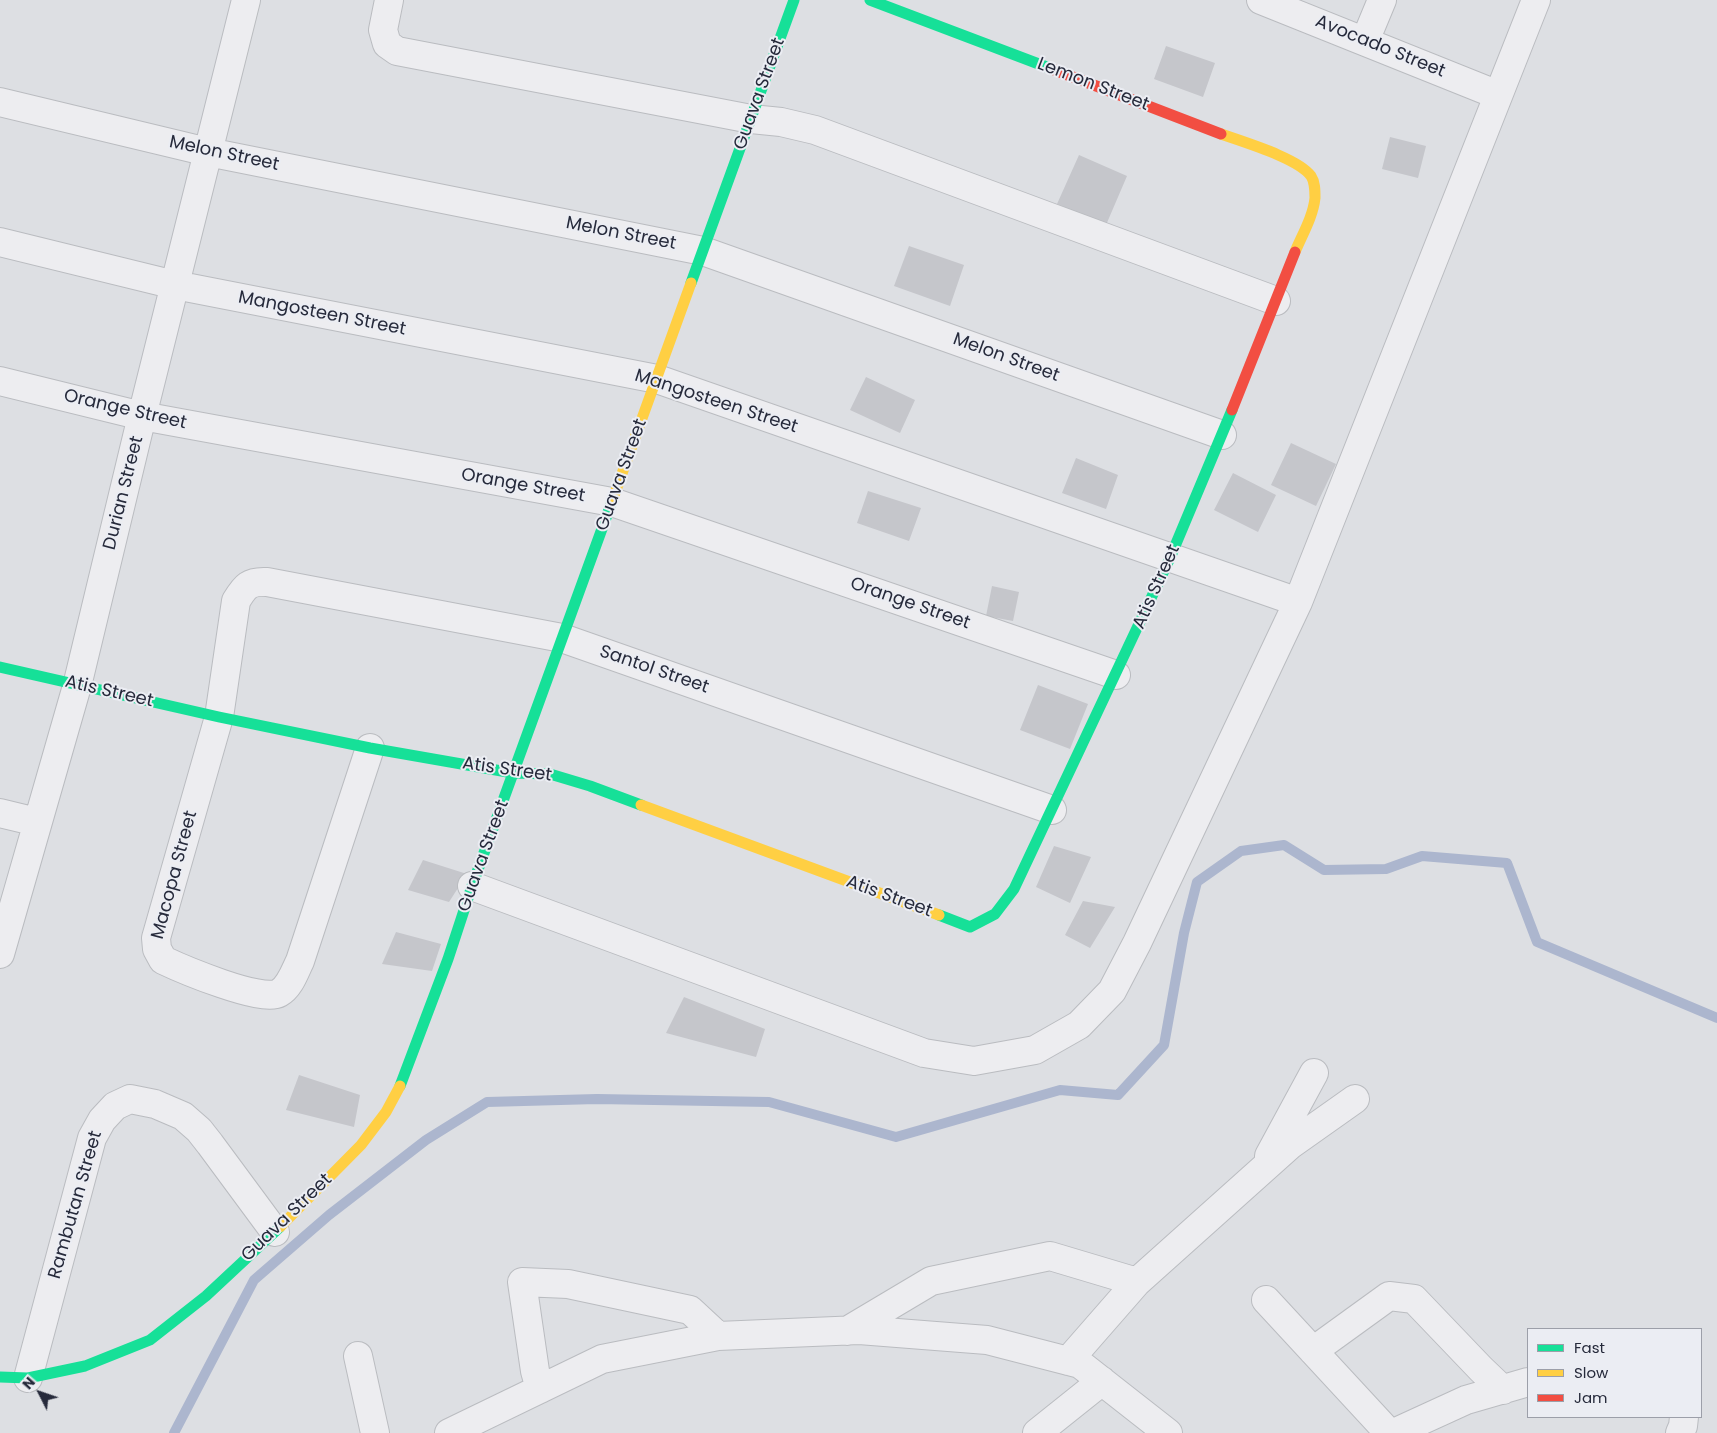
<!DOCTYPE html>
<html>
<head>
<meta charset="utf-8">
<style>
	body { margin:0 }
	#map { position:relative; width:1717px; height:1433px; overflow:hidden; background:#dddfe3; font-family:Poppins,sans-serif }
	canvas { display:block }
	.legend { position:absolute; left:1527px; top:1328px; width:175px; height:90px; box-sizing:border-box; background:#ebedf3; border:1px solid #9c9fa9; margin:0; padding:6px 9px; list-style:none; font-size:15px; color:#262a3b }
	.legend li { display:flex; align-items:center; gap:10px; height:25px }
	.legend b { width:25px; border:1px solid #9c9fa9 }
	.north { position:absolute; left:15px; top:1368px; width:50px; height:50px; -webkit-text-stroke:4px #ebedf3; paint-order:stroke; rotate:311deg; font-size:14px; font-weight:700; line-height:20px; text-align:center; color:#262a3b }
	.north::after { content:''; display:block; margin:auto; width:18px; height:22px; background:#262a3b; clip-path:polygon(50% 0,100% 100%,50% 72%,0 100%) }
</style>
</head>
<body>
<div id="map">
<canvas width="1717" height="1433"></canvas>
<ul class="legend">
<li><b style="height:6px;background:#16e098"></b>Fast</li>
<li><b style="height:6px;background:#ffcf43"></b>Slow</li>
<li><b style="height:6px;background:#f24e42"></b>Jam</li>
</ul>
<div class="north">N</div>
</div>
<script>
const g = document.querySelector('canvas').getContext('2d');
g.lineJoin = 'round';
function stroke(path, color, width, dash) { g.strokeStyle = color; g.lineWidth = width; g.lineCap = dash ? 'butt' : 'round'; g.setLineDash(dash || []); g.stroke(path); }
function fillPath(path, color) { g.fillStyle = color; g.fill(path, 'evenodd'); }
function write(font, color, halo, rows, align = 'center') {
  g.font = font + ' Poppins,sans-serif'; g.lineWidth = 4; g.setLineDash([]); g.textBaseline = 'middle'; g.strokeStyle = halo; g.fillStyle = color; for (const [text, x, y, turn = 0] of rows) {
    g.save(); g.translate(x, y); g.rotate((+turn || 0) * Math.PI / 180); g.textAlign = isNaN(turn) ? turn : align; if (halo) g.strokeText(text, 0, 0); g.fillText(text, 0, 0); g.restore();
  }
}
const stream = new Path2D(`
	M174,1433L254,1280L329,1215L426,1140L487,1102L597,1099L769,1102L896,1137L1060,1090L1118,1095L1164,1045L1184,933L1197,882L1241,851L1284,845L1324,870L1386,869L1422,856L1507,863L1537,942L1717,1018`);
const building = new Path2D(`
	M1166,46L1215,63L1203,97L1154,79Z
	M1390,137L1426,146L1418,178L1382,169Z
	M1079,155L1127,176L1106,225L1057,204Z
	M909,246L964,265L950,306L894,286Z
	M866,377L915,400L900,433L850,410Z
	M1291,443L1336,464L1316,506L1271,485Z
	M1076,458L1118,475L1106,509L1062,493Z
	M1233,473L1276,495L1258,532L1214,510Z
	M868,491L921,508L909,541L857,523Z
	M992,586L1019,592L1013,621L986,616Z
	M1038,685L1088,704L1070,749L1020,730Z
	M1054,846L1091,857L1070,903L1036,887Z
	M423,860L467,874L449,902L408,890Z
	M1083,901L1115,907L1090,948L1065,935Z
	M396,932L441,944L432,971L382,964Z
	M684,997L765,1029L756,1057L666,1033Z
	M299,1075L360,1095L354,1127L286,1110Z`);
const street = new Path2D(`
	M389,0L383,30L387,44L397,51L751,119L781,122L815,130L1276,301
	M1261,0L1498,95
	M1365,41L1382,0
	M0,102L208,152L703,251L1222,435
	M0,242L175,285L657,379L1298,602
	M0,381L142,416L612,502L1116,675
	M370,748L300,961C295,971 290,987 279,993C262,1003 182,969 163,960L157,949L156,938L219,717L236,601C245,586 249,581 267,582L562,638L1052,810
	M0,813L37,822
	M472,886L924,1053L974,1061L1035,1050L1079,1025L1112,991L1137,943L1298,602L1536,0
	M0,954L77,686L142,416L246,0
	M1269,1156L1314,1073
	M1266,1300L1389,1433
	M847,1331L931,1281L1050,1256L1137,1282
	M1313,1351L1389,1296L1414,1299L1481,1369L1503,1390
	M358,1356L375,1433
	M1068,1361L1137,1282L1290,1145L1355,1099
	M28,1378L92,1138L102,1120L115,1106L130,1099L155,1104L183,1116L199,1130L210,1144L275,1232
	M540,1389L535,1371L522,1282L568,1284L690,1310L718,1336
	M449,1433L602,1359L718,1336L859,1330L987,1340L1080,1364L1168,1433
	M1037,1433L1102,1381
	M1394,1433L1466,1400L1528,1382
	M1680,1433L1683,1426L1684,1417`);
const fast = new Path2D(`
	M870,0L1052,69
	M691,283L794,0
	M0,667L219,717L370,748L513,773L550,774L590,786L641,805
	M939,915L970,927L995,914L1014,889L1170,558L1232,410
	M400,1086L448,959L472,886L611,504
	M0,1377L28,1378L85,1366L150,1340L206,1296L280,1227`);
const slow = new Path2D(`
	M1221,134C1243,142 1298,158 1311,176C1315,182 1315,190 1315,198C1313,217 1302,235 1295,252
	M611,504L691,283
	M641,805L939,915
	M280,1227L361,1145L386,1112L400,1086`);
const jam = new Path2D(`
	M1052,69L1221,134
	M1232,410L1295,252`);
const streetNames = [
	["Avocado Street",1380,47,22],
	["Lemon Street",1093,85,21],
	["Guava Street",760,94,-70],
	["Melon Street",224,154,12],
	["Melon Street",621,234,11],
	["Mangosteen Street",322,314,11],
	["Melon Street",1006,358,20],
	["Mangosteen Street",716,402,18],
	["Orange Street",125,410,13],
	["Guava Street",622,475,-70],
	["Orange Street",523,486,10],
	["Durian Street",124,493,-76],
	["Atis Street",1157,587,-66],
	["Orange Street",910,604,19],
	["Santol Street",654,670,19],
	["Atis Street",109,692,13],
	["Atis Street",507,770,8],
	["Guava Street",484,856,-70],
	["Macopa Street",175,875,-75],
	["Atis Street",889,897,20],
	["Rambutan Street",76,1205,-74],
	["Guava Street",287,1218,-44]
];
stroke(stream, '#acb6ce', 10);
fillPath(building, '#c5c6cb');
stroke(street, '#babcc0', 30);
stroke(street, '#ededf0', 28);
stroke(fast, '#16e098', 11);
stroke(slow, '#ffcf43', 11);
stroke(jam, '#f24e42', 11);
write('18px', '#262a3b', '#ebedf3', streetNames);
</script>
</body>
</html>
